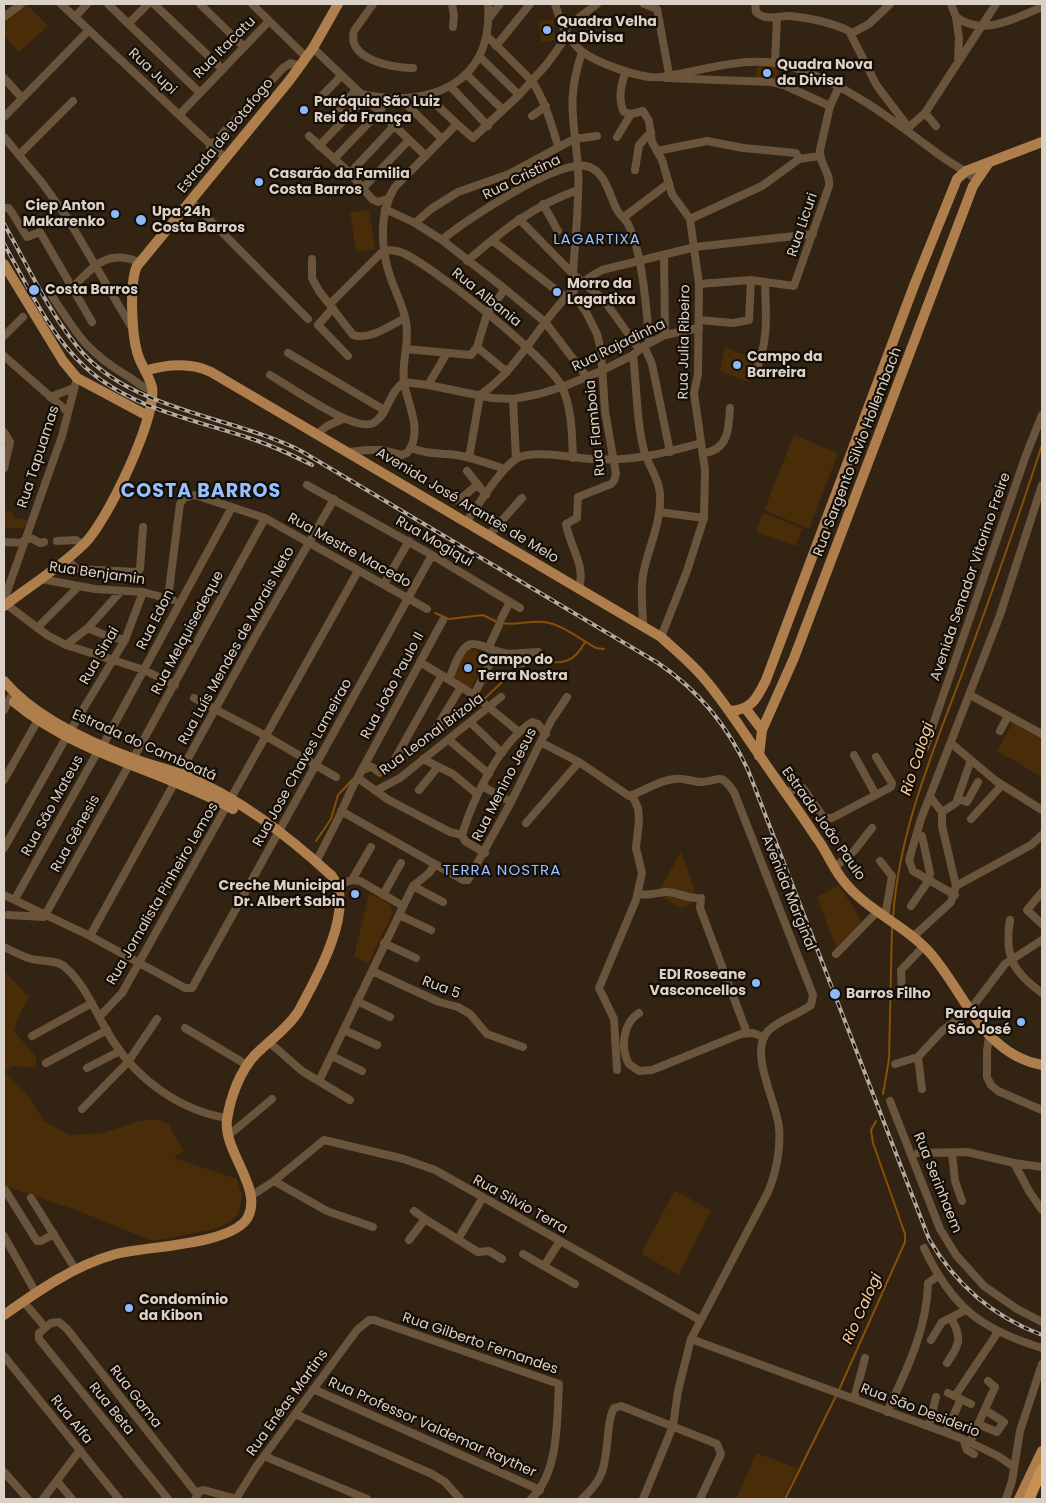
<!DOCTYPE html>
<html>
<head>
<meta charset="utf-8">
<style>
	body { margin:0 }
	#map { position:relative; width:1046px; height:1503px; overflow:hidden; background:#322313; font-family:Poppins,sans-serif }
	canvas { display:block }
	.frame { position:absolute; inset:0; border:5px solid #dbd1c7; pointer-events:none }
</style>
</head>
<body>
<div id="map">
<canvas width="1046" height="1503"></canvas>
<div class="frame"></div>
</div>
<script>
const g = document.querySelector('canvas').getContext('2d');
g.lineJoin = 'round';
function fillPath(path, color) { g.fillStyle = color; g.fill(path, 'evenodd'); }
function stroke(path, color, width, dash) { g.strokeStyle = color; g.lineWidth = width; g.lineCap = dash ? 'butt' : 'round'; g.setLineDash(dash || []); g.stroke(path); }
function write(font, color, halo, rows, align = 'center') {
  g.font = font + ' Poppins,sans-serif'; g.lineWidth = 4.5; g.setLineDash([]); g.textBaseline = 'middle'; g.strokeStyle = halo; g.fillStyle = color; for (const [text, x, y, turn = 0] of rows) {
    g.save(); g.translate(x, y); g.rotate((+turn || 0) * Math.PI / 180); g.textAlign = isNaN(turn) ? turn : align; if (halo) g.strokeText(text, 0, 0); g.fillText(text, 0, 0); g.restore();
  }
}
const green = new Path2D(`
	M26,4L48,26L19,52L4,36V23Z
	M553,19L555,40L541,42L539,21Z
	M757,65L779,67L778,81L755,79Z
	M369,210L375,249L356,252L350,212Z
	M725,347L756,359L748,382L720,371Z
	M794,435L838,453L809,529L764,510Z
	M11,511L14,518L26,520L27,526L22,528H4V512Z
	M763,513L802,528L796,546L756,532Z
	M465,645L487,656L470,690L449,679Z
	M1013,722L1042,738V777L997,751Z
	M681,852L696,894L690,905L681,908L657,894Z
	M839,885L863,923L836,947L817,897Z
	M369,893L391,905L393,913L368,964L354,956Z
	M4,970L29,997L18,1018L14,1031L37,1058L35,1068L12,1066L5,1072L27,1094L44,1121L70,1135L102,1133L139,1121L155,1119L170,1124L172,1132L184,1150L174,1158L237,1179L242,1196L238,1215L229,1223L215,1229L153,1241L81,1212L4,1186Z
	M675,1190L711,1211L679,1275L641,1254Z
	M756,1453L798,1468L782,1499H736Z`);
const stream = new Path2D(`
	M435,613L449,619L483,615L497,622
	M502,623C515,626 529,620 544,622C562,624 581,640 596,648L604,649
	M483,700C495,689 507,676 521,667C547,652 566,678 585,642
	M395,767L479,703
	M363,773L371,770L379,776L387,773
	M316,841L331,819L338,795L353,779
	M893,917C899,832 932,753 962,674C990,598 1017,522 1042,445
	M883,1094L889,1059L892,927
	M838,1392L905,1242V1234L873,1143L871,1130L876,1121
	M785,1499L836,1396`);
const minor = new Path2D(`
	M61,4L226,159
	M108,4L199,92
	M154,4L222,69
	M200,4L244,47
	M252,4L306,57
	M373,4L354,31C346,60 394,68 413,68
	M452,4L454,16L453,27
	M555,4C560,20 565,35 577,47C590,61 642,80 661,77C705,71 748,53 792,67C847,84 893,120 938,154C950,163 964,170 976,179
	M644,4L657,9L669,74
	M755,4L756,12C766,22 779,15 791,16C808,18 833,23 849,31L877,86L909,128
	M951,4L956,17
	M4,17L21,4
	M75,17L87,4
	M489,18L500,4
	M129,23L148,4
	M564,29L597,4
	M852,33L869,24L890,4
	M487,36L532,81C545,101 551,123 558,146
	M496,46L530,4
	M313,48L426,156
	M480,57L519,95
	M958,58L959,39L956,17C983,37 1016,18 1042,7
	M775,62L777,18
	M626,71C621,84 617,99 624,112L631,114
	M466,74L503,110
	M4,78L22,98
	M666,78L771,82L786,86L830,106
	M451,87L488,126
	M361,94C429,109 494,84 488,4
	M426,95L457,124
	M320,98L341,76
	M401,99L442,139
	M340,108L356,90
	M925,113L936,126
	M179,115L269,21
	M532,116L546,106
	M4,117L89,30
	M909,127L925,113L996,4
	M309,136L350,173L372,199L378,202L387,199
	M4,137L43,184L68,219L132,328
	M617,137L631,114L643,111L649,121L652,142L662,160L672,194L690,219L699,284L698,374L694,393L705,470L704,518L687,571L661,637
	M319,146L365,98
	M210,147L283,68L291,63L299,66
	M657,151L707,141L743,148L796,153L799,159L820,156
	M19,155L73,101
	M334,159L379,112L388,98
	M635,170L639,145L651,132
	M350,173L394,126
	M363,188L409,140
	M191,201L308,319
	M543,204L558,231
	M4,208H9L27,237L40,232L92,322
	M385,209L415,223L442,240L505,289L545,322L587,377
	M624,217L669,183
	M519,219L573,274L604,300L639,349
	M690,219L762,186L799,159
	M415,223L431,209L458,192L509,174L574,139L597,136
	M442,240C465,220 557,160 586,166C605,170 609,194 616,208C619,215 626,219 629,226C643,255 647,310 649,343
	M492,240L565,297
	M664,255L665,335
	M312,259V278L319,291L353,335C369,341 391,325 405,318
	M467,261C502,231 534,205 578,190
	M573,274C575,238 580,201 578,166C574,118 566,101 582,52
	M699,284L751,280L794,286L829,186C831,173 819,164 820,150L830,106L839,87
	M72,288C94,266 107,249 139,262
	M571,291L586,312L597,334L601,350L605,411L616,474L614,481L611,484L578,497L577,518L566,524C570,547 586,565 579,589
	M52,296C78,336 87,352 129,377C137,382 142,388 152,390
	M330,304L384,250C391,250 397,250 403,253C434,267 548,358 562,387C572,408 572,435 573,458
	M333,308L318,325L348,356
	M699,320L733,323L749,320L751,280
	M4,336L23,317
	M644,346L652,364L670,452
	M477,347L507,372
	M406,349L471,355L477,347L487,314L505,289
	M288,353L384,410
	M633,355C637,387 636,422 645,454C650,468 658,477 660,493C662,523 648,547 643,575C640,592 643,609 643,625
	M4,356L68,412
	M755,373C769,341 766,316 765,282
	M270,375C288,385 358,436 375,422C389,412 389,392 404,382L428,385L492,398L513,399L539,394L562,387L601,371L633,355L644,346L665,335L699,328
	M428,385L447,353
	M50,397L74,388
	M513,399L516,458
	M4,432L10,442L4,468
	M317,434L327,426L343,419
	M411,448C424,453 433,453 447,454C466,455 487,463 505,469
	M349,452L366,450H381L402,455L407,453C424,432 408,406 404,383C401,364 410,342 406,322C404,308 396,293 391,279C381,251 378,213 395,187L457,124L473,138L519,95L547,64L567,36
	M703,453C728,451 729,429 730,408
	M469,458L480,395C529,362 548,297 602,270L695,247L813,234
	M467,471L486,495
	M307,485L432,555L520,608
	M458,501L477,485
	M659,512L704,518
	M466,522C478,506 500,469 516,459C530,449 574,458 592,459C629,462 666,453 701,443
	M489,535L522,498
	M23,541L31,538L40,543L44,542
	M57,541L76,540L83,545
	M4,542L23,543
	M66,559L77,569L137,572L140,569L143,527
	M41,579L95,589L143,592L173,600
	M384,584L409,541
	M168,598L180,504L184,498L195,495L265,518L427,609
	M4,600L62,436L77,378
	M6,604L47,635L66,645L144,670L175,685
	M501,619L510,602
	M37,628L79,586
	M88,628L107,636L125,640
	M66,645L88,628L121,591
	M488,649L499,625
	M496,651L508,654L538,652
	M420,662L474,695L519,732
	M449,679C453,670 461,643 473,644C480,644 489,649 496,651L474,695
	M970,695L1042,734
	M194,698L266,736L336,777
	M4,710L10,698
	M470,722L502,753
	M436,728L461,687
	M1000,731L1008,716
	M449,740L489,774
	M542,743L579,762L629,796C645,791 657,781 674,779C683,777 692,782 701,782C721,781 719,771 734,792L813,995L811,1005C798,1015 780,1019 768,1031C748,1053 777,1102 779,1128C781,1148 776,1173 768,1192L691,1339L678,1391L673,1426L643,1499
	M952,744L996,781L1042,810
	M103,745L232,507
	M925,748L1026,455L1042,415
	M854,755L876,795
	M133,759L265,518
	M423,759L453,774L477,794
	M365,764C376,769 382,775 391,766L442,675
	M358,778L387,799L450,832L462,835L465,841L485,853
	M4,780L38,720
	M482,786L511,802
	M377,790L400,778L501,697
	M419,790L437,768
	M785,792L803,788L824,818H832L891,787L892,783L876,757
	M931,798L942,812V826L956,886
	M958,799L967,802L978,782
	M341,811L463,880H468L511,802L551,721L567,697
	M942,812L956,803L971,760
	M971,819L1002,785
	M526,823L579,762
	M462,835C473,798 499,744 532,722L538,724L546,734
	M4,848L67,736L125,640L143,592
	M880,861L892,876L885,917
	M316,862L338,819L352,788L443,620
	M834,868L854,851L872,828
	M352,880L371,847
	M337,885L352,880L360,881L403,906
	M413,886L443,902
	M1042,892L1027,910L1042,924
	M638,894C649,896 655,893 665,892C677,891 689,900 701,898L700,908L747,1033
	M4,895L90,936L185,988H192L432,555
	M383,895L401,863
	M955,895L913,871L909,860L921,819L1000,615L1042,485
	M15,899L98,751
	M911,906L929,880L930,873L922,836
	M8,915L44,917L129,765
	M399,915L431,930
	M1010,920C1004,956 1013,972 1042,993
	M90,936L255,637L334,499
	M914,936L951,902L956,886L1031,845L1042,835
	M384,943L416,958
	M4,947C12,951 20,955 28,958C39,962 56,959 65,967C87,986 97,1017 113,1041C138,1080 181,1111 227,1118
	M836,954L877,912
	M372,971L439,1002L458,1007L470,1014L487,1034L523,1047
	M902,995L901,970L924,946
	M357,1001L390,1017
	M639,1013C623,1023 620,1048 629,1064L639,1071L652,1070L741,1034L753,1033L764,1037
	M100,1016L122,993L358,571
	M185,1028L247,1065
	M344,1030L377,1045
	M32,1036L92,1003
	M989,1037L987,1051V1077L991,1085L998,1091L1042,1110
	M269,1042L302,1071L350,1100
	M332,1056L362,1071
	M918,1057L922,1089
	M46,1063L107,1030
	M895,1064L918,1057L942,1031L970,1010L1005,964L1042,940
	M87,1068L120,1051
	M617,1070L614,1019L599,988L636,900L642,873L636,848L639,821L638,808L632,795
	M319,1081L413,886L429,873L435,865
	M890,1101L940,1229L956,1255L984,1286L1017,1309L1042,1322
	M82,1109L128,1062L157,1019
	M229,1135L272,1099
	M918,1153L967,1152L1014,1163L1029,1191L1042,1210
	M952,1153L955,1181L962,1201
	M1014,1163L1042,1167
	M274,1181L327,1211L373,1227
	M5,1190L37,1241H41L54,1234
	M251,1196L274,1181L324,1140L404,1159L435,1170L700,1320
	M31,1198L76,1270
	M414,1211L425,1219
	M4,1236L36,1293
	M458,1239L482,1199
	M409,1240L425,1219L478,1252L489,1251L502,1259
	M924,1248C952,1307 980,1329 1042,1348
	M523,1254L575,1284
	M544,1266L560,1241
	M23,1301L45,1327
	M691,1339L963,1439L998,1456L1014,1467
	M931,1340L942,1322L966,1310
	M4,1356L119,1499
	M947,1363C959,1345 963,1339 951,1318
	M313,1389L540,1490
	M948,1393L971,1404
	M955,1396L998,1332
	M854,1399L865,1358
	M887,1412C906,1371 927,1330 928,1283L938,1276
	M295,1414L432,1474L445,1482L460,1499
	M978,1424L997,1432L1004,1422L985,1410
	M929,1425L936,1397
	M946,1432L961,1399
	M963,1439L967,1450L974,1454
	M970,1442L995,1387L988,1381
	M264,1456L367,1499
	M4,1472L28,1499
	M57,1481L72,1499
	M43,1499L80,1450
	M168,1499L39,1339V1333L51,1323L59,1322L67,1329L197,1494
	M195,1499L200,1491L204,1490L237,1499
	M236,1499L256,1467L357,1330L369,1320H374L559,1384C557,1420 559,1473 531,1499
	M582,1499C605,1478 605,1465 608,1435C609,1426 609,1417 614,1408L621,1406L717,1444L721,1454L700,1499
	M1006,1499L1012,1481L1020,1431L1042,1364`);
const major = new Path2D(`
	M4,264L63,361L77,378L148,416
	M145,371C168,364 190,362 211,372L661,637C675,650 690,662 702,676C724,701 741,729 760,756C778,783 798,809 816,837C826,850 832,866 842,879C866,911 905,924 931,954C966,995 983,1054 1042,1065
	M4,606C31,585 61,567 85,543C107,521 157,418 152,387C149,375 140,364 137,352C132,334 129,283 137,266L289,81L313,48L338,4
	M4,681C34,717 91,743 134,759C149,765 166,768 181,774C238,797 287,835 332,876C357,908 315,981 298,1012C287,1029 270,1040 255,1055C240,1071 230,1098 227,1120C223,1151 263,1188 248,1217C233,1245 147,1246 116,1254C75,1265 38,1291 4,1315
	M14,702C77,755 162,770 233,809
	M746,709L762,730
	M729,711C752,710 757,698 766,680L915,283L957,179L966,171L1042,142
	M759,756L762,730L794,658L973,186L988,164
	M1019,1499L1042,1451`);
const highway = new Path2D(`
	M1029,1499L1042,1469`);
const rail = new Path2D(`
	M4,224C27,264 47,309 76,345C126,410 230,415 301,451L658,663C699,691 727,725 748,770L929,1239C955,1284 994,1317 1042,1335
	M4,244C28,286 49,334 85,367C131,409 196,420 252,439C273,446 292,455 312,465`);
const markers = [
	[547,30,5,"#8cb9fc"],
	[767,73,5,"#8cb9fc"],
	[304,110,5,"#8cb9fc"],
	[259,182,5,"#8cb9fc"],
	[115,214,5,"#8cb9fc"],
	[141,220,6,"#8cb9fc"],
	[34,290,6,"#8cb9fc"],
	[557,292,5,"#8cb9fc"],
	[737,365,5,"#8cb9fc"],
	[468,668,5,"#8cb9fc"],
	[355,894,5,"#8cb9fc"],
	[756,983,5,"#8cb9fc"],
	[835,994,6,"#8cb9fc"],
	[1021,1022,5,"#8cb9fc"],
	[129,1308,5,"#8cb9fc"]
];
const poiNames = [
	["Quadra Velha",557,22],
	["da Divisa",557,38],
	["Quadra Nova",777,65],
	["da Divisa",777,81],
	["Paróquia São Luiz",314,102],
	["Rei da França",314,118],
	["Casarão da Familia",269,174],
	["Costa Barros",269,190],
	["Ciep Anton",105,206,"right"],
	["Makarenko",105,222,"right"],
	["Upa 24h",152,212],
	["Costa Barros",152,228],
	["Morro da",567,284],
	["Lagartixa",567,300],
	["Costa Barros",45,290],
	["Campo da",747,357],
	["Barreira",747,373],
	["Campo do",478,660],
	["Terra Nostra",478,676],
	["Creche Municipal",345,886,"right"],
	["Dr. Albert Sabin",345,902,"right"],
	["EDI Roseane",746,975,"right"],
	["Vasconcellos",746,991,"right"],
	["Barros Filho",846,994],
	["Paróquia",1011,1014,"right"],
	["São José",1011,1030,"right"],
	["Condomínio",139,1300],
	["da Kibon",139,1316]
];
const streetNames = [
	["Rua Itacatu",225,48,-45],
	["Rua Jupi",152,72,43],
	["Estrada de Botafogo",226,136,-51],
	["Rua Cristina",522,178,-26],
	["Rua Licuri",803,225,-71],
	["Rua Albania",486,298,39],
	["Rua Julia Ribeiro",685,342,-89],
	["Rua Rajadinha",619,346,-26],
	["Rua Flamboia",596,428,-96],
	["Rua Sargento Silvio Hollembach",858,452,-69],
	["Rua Tapuamas",39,457,-72],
	["Avenida José Arantes de Melo",467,506,31],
	["Rua Mogiqui",434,542,30],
	["Rua Mestre Macedo",349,551,29],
	["Rua Benjamin",97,574,8],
	["Avenida Senador Vitorino Freire",971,577,-71],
	["Rua Edon",156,620,-63],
	["Rua Melquisedeque",188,633,-62],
	["Rua Luís Mendes de Morais Neto",237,646,-61],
	["Rua Sinai",100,656,-60],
	["Rua Joāo Paulo II",393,686,-62],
	["Rua Leonal Brizola",432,735,-37],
	["Estrada do Camboatá",144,746,24],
	["Rua Jose Chaves Lameirao",303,763,-61],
	["Rua Menino Jesus",505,785,-63],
	["Rua São Mateus",53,806,-61],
	["Estrada João Paulo",823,824,55],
	["Rua Gênesis",76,834,-61],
	["Avenida Marginal",788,893,68],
	["Rua Jornalista Pinheiro Lemos",163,894,-60],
	["Rua 5",441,988,21],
	["Rua Serinhaem",937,1183,68],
	["Rua Silvio Terra",520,1205,29],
	["Rua Gilberto Fernandes",480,1344,19],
	["Rua Gama",135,1397,52],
	["Rua Enéas Martins",288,1403,-54],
	["Rua Beta",111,1409,51],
	["Rua Sāo Desiderio",920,1411,21],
	["Rua Alfa",71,1420,51],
	["Rua Professor Valdemar Rayther",432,1428,24]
];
const neighbourhoodNames = [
	["LAGARTIXA",597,240],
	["TERRA NOSTRA",502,871]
];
const waterNames = [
	["Rio Calogi",918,759,-72],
	["Rio Calogi",863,1309,-66]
];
const districtNames = [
	["COSTA BARROS",201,492]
];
fillPath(green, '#492c08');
stroke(stream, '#865107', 2);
stroke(minor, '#6b543c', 8);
stroke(major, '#ae7f4d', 10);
stroke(highway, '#c99053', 11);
stroke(rail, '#b5aa9f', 4);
stroke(rail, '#150e07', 2, [5.5]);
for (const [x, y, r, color] of markers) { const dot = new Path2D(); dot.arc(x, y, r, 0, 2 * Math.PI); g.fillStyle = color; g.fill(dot); stroke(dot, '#150e07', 2); }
write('bold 14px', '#dbd1c7', '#150e07', poiNames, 'left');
write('14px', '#dbd1c7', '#150e07', streetNames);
g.letterSpacing = '1px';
write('15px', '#96c0ff', '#150e07', neighbourhoodNames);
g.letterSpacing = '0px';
write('italic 15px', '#fccd9e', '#150e07', waterNames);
g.letterSpacing = '1px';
write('bold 19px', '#96c0ff', '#150e07', districtNames);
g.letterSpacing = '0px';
</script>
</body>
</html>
